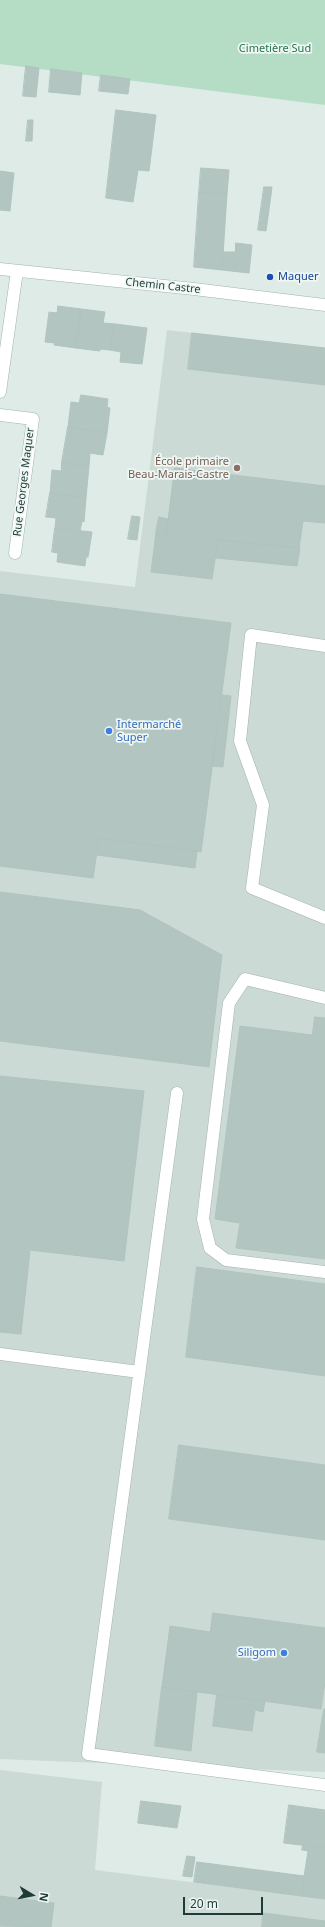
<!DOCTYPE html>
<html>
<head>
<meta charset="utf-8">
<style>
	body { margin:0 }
	#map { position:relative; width:325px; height:1927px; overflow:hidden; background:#deebe6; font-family:"Noto Sans",sans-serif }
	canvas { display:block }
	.north { position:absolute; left:12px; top:1875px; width:40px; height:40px; -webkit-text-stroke:3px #eef7f4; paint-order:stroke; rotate:100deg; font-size:11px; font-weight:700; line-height:16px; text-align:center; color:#1e3b37 }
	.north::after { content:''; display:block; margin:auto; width:14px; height:18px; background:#1e3b37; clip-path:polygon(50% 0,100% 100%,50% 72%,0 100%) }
	.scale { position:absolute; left:183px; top:1897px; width:80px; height:18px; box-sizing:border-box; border:2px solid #1e3b37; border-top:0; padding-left:5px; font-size:12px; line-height:14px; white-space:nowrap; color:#1e3b37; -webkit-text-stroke:3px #eef7f4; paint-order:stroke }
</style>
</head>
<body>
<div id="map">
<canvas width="325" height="1927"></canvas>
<div class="north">N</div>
<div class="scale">20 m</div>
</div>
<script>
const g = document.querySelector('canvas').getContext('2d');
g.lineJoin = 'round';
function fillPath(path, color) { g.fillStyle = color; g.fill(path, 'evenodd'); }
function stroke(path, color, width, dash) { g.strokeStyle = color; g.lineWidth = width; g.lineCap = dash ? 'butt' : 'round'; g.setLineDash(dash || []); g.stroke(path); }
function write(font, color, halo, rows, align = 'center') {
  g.font = font + ' "Noto Sans",sans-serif'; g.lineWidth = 3.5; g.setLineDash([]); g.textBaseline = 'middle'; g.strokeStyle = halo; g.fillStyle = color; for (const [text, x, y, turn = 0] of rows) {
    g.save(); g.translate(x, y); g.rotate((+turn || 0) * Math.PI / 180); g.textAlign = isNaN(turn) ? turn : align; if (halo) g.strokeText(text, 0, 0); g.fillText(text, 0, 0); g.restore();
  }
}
const built = new Path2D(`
	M167,330L325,348V1772L0,1759V571L135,587Z
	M0,1770L102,1782L95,1870L325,1899V1927H0Z`);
const green = new Path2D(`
	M0,0H325V105L0,64Z`);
const building = new Path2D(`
	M26,66L39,68L36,97L23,96Z
	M51,69L82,73L80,95L49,92Z
	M101,75L130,79L128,94L99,91Z
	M116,110L156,115L149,171L138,170L133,202L106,198Z
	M28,120H33L32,141H26Z
	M201,168L229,170L227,194L199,193Z
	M0,171L14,173L10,211L0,210Z
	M264,187H272L271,195H263Z
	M199,193L227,194L222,270L194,267Z
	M263,195H271L266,231L258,230Z
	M236,243L252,245L249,273L222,270L223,252H235Z
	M58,306L81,309L76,348L54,345L55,343L45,342L49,312L57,313Z
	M81,309L105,312L103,323L115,324L110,350L100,349V351L76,348Z
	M115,324L147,328L142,364L120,362L121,352L110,350Z
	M192,333L325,348V385L188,369Z
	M81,395L108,399L107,407L110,408L107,433L68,427L71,402L79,403Z
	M68,427L107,433L103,455L90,453L89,466L62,462Z
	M62,462L89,466L86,498L50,493L52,470L61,471Z
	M175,468L325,486V523L303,521L299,548L218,540L212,579L151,572L156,533L166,534Z
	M50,493L86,498L84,522L82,521L80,531L55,528L56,518L46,517Z
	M132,516L140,517L137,540L128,539Z
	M159,517L168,519L166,534L156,533Z
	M55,528L92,532L88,557H86L85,566L57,562L58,553L52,552Z
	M218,540L300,548L297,566L216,558Z
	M0,594L231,623L201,852L99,838L93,878L0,866Z
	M222,695L231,696L223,767L212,766Z
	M99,838L197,851L195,868L97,855Z
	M0,892L140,910L222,955L209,1067L0,1041Z
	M315,1017L325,1018V1259L236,1248L240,1223L215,1219L240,1026L312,1035Z
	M0,1076L144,1091L124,1261L30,1250L21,1334L0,1332Z
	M197,1267L325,1284V1376L186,1357Z
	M179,1445L325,1465V1540L169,1519Z
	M213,1613L325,1628V1682L321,1709L162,1687L170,1626L210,1632Z
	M162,1687L197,1692L191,1751L155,1746Z
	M217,1695L265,1701L263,1712L255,1710L252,1731L213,1726Z
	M324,1709H325V1753L317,1752Z
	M141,1801L181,1806L177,1828L138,1823Z
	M289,1805L325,1810V1848L284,1843Z
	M303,1845L325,1848V1899L301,1896L308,1851L302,1850Z
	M187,1856L195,1857L192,1877L183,1876Z
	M197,1862L304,1876L301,1896L194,1882Z
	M0,1896L54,1903L51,1927L0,1926Z
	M263,1913L325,1921V1927H262Z`);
const lane = new Path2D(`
	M325,646L251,635L240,741L263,805L252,888L325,918
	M325,998L245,979L229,1003L203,1219L210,1248L226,1260L325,1272
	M177,1093L88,1754L325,1785
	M0,1354L139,1372`);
const street = new Path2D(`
	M0,269L194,289L325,305
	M0,392L17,271
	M0,415L33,419L15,553`);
const markers = [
	[270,277,4,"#1a4fb4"],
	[237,468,4,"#8d6e63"],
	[109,731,4,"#3f7fe0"],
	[284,1653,4,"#3f7fe0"]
];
const parkNames = [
	["Cimetière Sud",275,49]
];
const transitNames = [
	["Maquer",278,277]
];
const streetNames = [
	["Chemin Castre",163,286,6],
	["Rue Georges Maquer",24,482,-83]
];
const educationNames = [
	["École primaire",229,462],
	["Beau-Marais-Castre",229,475]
];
const shopNames = [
	["Intermarché",117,725],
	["Super",117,738],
	["Siligom",276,1653,"right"]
];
fillPath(built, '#ccdad5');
fillPath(green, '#b5ddc5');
fillPath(building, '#b3c5c0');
stroke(building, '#b0c4be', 1);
stroke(lane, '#a1b3ae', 13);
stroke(street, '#a1b3ae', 13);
stroke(lane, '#fff', 12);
stroke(street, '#fff', 12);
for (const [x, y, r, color] of markers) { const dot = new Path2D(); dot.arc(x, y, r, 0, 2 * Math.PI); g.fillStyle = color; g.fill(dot); stroke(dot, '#eef7f4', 1.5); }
write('11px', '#26744d', '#eef7f4', parkNames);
write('11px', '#164399', '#eef7f4', transitNames, 'left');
write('11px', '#1e3b37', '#eef7f4', streetNames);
write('11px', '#785e54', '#eef7f4', educationNames, 'right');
write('11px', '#366cbe', '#eef7f4', shopNames, 'left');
</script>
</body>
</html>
